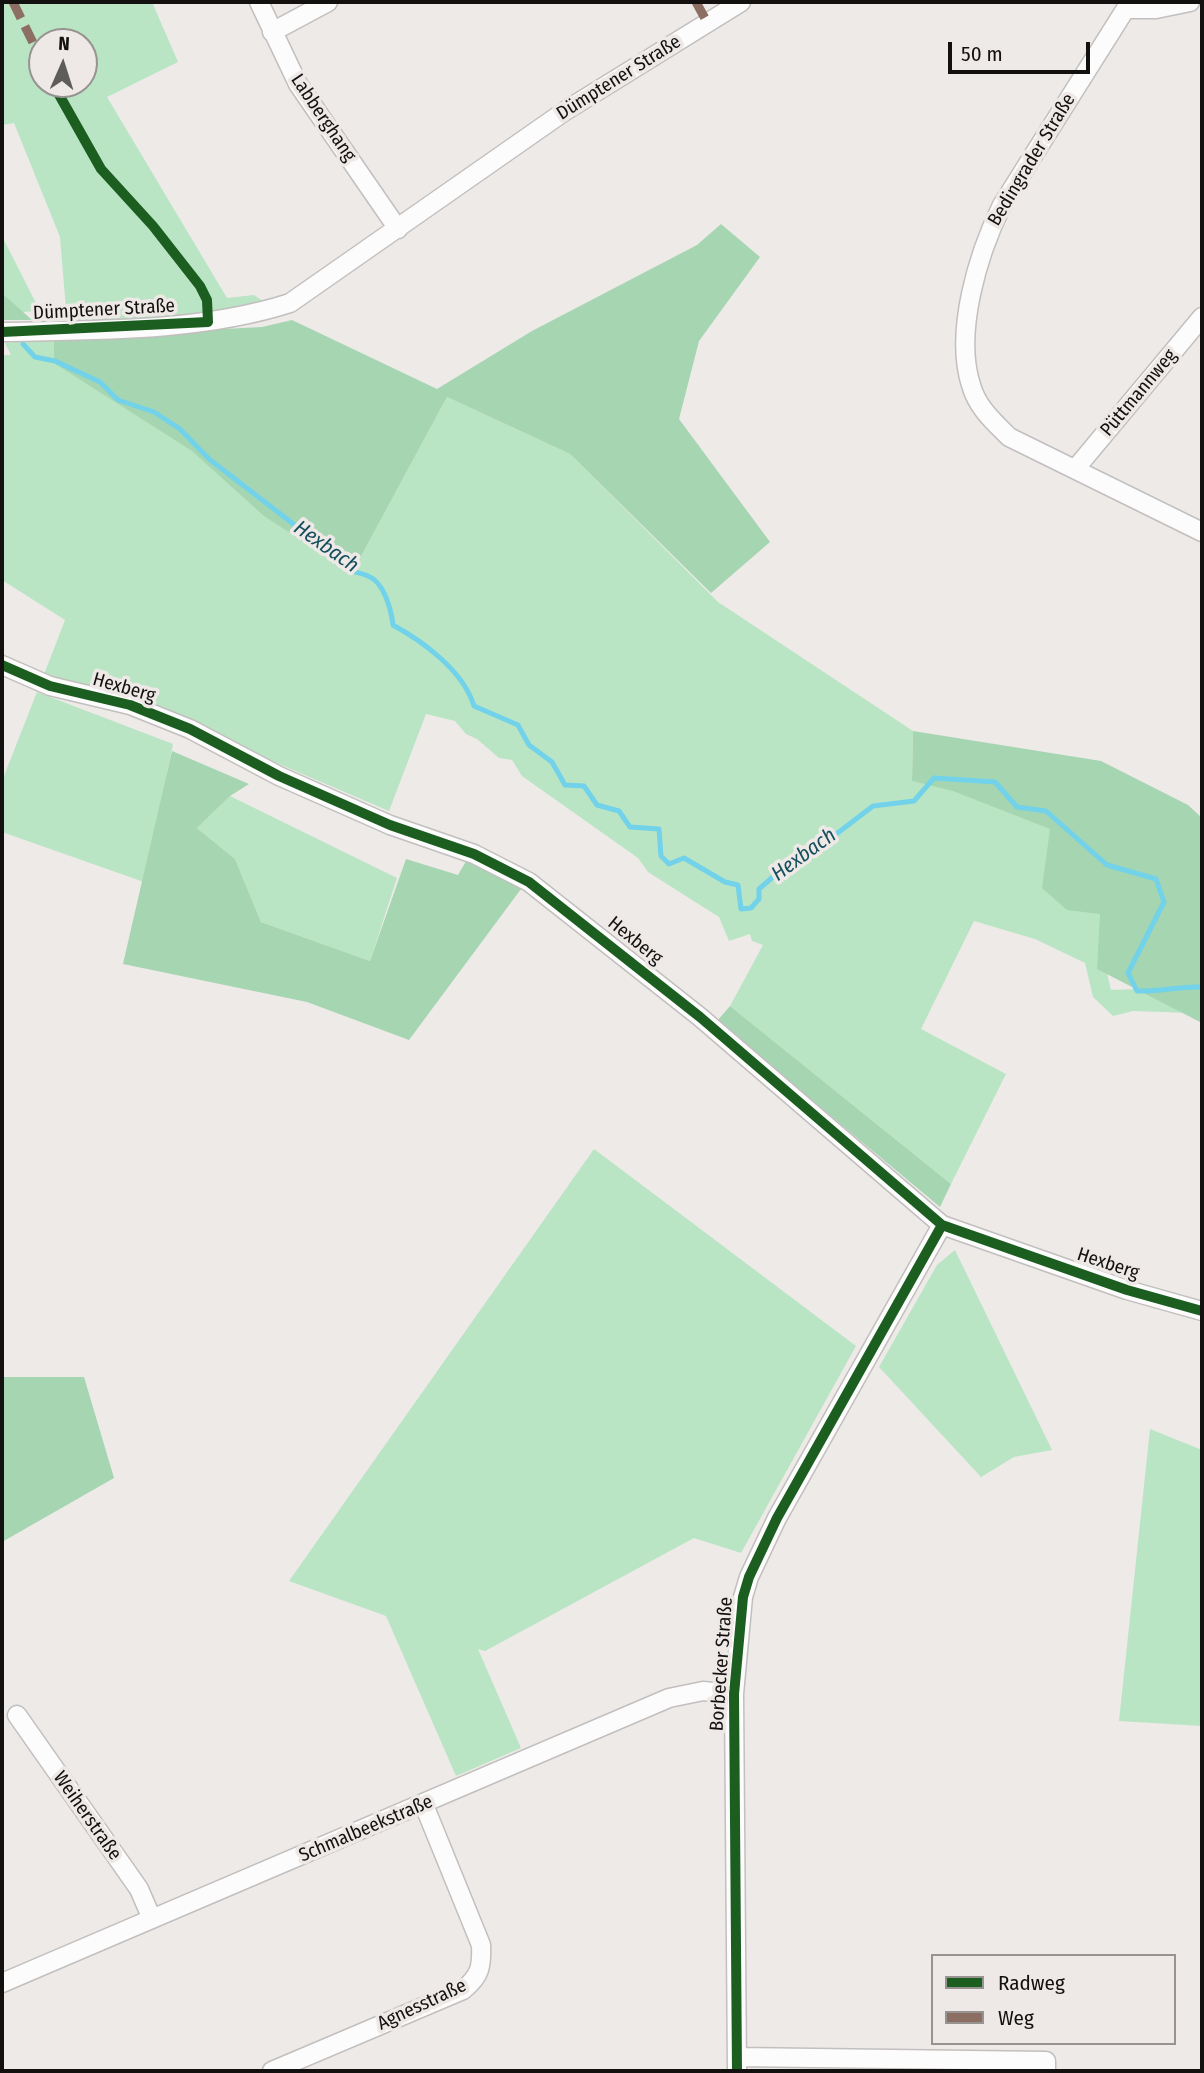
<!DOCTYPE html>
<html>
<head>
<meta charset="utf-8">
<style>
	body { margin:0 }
	#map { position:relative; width:1204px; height:2073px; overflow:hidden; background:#edeae8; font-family:"Fira Sans Condensed",sans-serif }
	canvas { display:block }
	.frame { position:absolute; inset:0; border:4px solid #121110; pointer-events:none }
	.legend { position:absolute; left:931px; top:1954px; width:245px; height:91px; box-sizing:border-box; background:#eee9e7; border:2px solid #969391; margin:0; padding:9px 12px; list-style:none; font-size:21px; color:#121110 }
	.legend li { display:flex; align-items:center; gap:14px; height:35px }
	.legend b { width:35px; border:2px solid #969391 }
	.north { position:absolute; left:28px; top:28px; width:70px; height:70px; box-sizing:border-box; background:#eee9e7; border:2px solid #969391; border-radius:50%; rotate:3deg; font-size:19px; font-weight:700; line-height:28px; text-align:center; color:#121110 }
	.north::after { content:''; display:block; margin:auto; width:24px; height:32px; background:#5f5d5c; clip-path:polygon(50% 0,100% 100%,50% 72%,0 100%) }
	.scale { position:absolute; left:948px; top:42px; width:142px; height:32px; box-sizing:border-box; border:4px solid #121110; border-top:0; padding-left:9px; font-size:21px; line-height:24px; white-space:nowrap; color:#121110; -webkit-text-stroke:5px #eee9e7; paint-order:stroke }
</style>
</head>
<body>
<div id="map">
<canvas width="1204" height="2073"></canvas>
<div class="frame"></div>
<ul class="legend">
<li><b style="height:9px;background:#1b5e20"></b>Radweg</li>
<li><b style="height:9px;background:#8d6e63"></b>Weg</li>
</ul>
<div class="north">N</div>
<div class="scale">50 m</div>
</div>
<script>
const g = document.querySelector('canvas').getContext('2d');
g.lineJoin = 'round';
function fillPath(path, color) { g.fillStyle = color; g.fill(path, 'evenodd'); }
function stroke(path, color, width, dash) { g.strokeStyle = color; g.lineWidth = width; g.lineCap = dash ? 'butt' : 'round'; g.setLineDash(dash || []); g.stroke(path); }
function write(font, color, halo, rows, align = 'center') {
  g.font = font + ' "Fira Sans Condensed",sans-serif'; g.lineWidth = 7; g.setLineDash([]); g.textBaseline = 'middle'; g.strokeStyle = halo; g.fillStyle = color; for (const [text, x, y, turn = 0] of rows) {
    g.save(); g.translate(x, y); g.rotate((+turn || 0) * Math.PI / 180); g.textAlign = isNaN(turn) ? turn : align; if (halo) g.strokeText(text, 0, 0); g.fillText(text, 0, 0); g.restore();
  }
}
const green = new Path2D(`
	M2,2H152L178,62L107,97L227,298L254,295L269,305L215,315L71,327L66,309L60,237L14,123L2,125ZM42,42H84V84H42Z
	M2,236L40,311L22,312L2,293Z
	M54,338L175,437L352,573L447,397L570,454L718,602L913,731L912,781L1044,809L1103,909L1102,952L1111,990L1137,989L1190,1013L1133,1011L1113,1016L1093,997L1085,963L1035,939L974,921L921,1029L1006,1074L951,1184L730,1006L763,945L752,941L750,934L729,941L719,917L648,872L638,858L522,776L512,760L499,758L477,739L466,734L455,721L426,714L389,811L251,752L189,719L104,688L43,677L65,620L2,580V355H11L5,343Z
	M37,692L173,744L144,882L2,832V781Z
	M230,796L397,878L370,961L261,922L235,859L197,828Z
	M594,1149L856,1346L741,1553L694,1538L485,1651L478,1649L521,1748L456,1776L386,1616L289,1581Z
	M955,1250L1052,1450L1014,1457L981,1477L879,1367L937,1265Z
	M1150,1429L1202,1450V1726L1119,1721Z`);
const forest = new Path2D(`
	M721,224L760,257L699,341L679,419L770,542L711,593L570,454L447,397L352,573L264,516L192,451L54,363V338L262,327L292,320L437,389L532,331L697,245Z
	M2,293L32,320H2Z
	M913,731L1101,761L1188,805L1202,818V1023L1097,969L1100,914L1067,910L1042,888L1050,829L953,791L912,781Z
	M172,751L249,784L230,796L197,828L235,859L261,922L370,961L406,859L458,875L468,858L521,889L409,1040L307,1002L123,964Z
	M730,1006L951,1184L940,1207L717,1021Z
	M2,1377H84L114,1478L2,1542Z`);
const stream = new Path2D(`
	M23,344L35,357L55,361L100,382L118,400L154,412L180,429L209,459L318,543C333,548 336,558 348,568C355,574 361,572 368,576C384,582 391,609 393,625C422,641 463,670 474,706L518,725L529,745L552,762L565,785L584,786L597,805L619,811L630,827L659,829L661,856L669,864L684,858L725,882L738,885L741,909L751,908L759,899V889L790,862L835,835L873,806L914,801L934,778L995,782L1017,807L1046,811L1107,865L1156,879L1164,902L1128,973L1137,991C1160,992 1179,986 1202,987`);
const minor = new Path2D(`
	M259,2L298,84L398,229
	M1130,2L1002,205C978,254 954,332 971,385C977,407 993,421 1009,437L1202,532
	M1126,9H1156L1190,2
	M272,32L328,2
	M2,332C96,330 200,332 290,303L565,111L741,2
	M1076,468L1202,317
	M2,665L50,686L130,705L190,729L279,776L390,825L474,854L529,882L700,1017L942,1225L1127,1290L1202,1311
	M17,1715L139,1889L152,1919
	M2,1983L669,1698L703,1691L734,1694
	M737,2057L1046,2061V2071
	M272,2071L463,1990C480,1976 482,1967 481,1945L424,1805
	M737,2071L734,1694L743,1597L749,1577L777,1518L942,1225`);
const quiet = new Path2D(`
	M13,2L42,61
	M696,2L707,22`);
const cycleway = new Path2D(`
	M2,332L208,322L207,300L200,286L153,226L101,169L53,84
	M2,665L50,686L130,705L190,729L279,776L390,825L474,854L529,882L700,1017L942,1225L1127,1290L1202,1311
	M737,2071L734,1694L743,1597L749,1577L777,1518L942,1225`);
const streetNames = [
	["Dümptener Straße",619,78,-32],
	["Labberghang",323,118,56],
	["Bedingrader Straße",1032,160,-59],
	["Dümptener Straße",104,310,-3],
	["Püttmannweg",1139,393,-50],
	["Hexberg",124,688,16],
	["Hexberg",635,941,39],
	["Hexberg",1108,1264,18],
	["Borbecker Straße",722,1664,-86],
	["Weiherstraße",87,1816,55],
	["Schmalbeekstraße",366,1829,-23],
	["Agnesstraße",422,2005,-25]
];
const waterNames = [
	["Hexbach",326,547,35],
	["Hexbach",804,855,-36]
];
fillPath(green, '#bae5c4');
fillPath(forest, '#a6d5b2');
stroke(stream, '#72d2e9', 5);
stroke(minor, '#c2bfbe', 21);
stroke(minor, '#fcfcfc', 18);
stroke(quiet, '#8d6e63', 9, [18, 9]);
stroke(cycleway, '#1b5e20', 10);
write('19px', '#121110', '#eee9e7', streetNames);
write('italic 21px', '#154e5c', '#eee9e7', waterNames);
</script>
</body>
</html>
